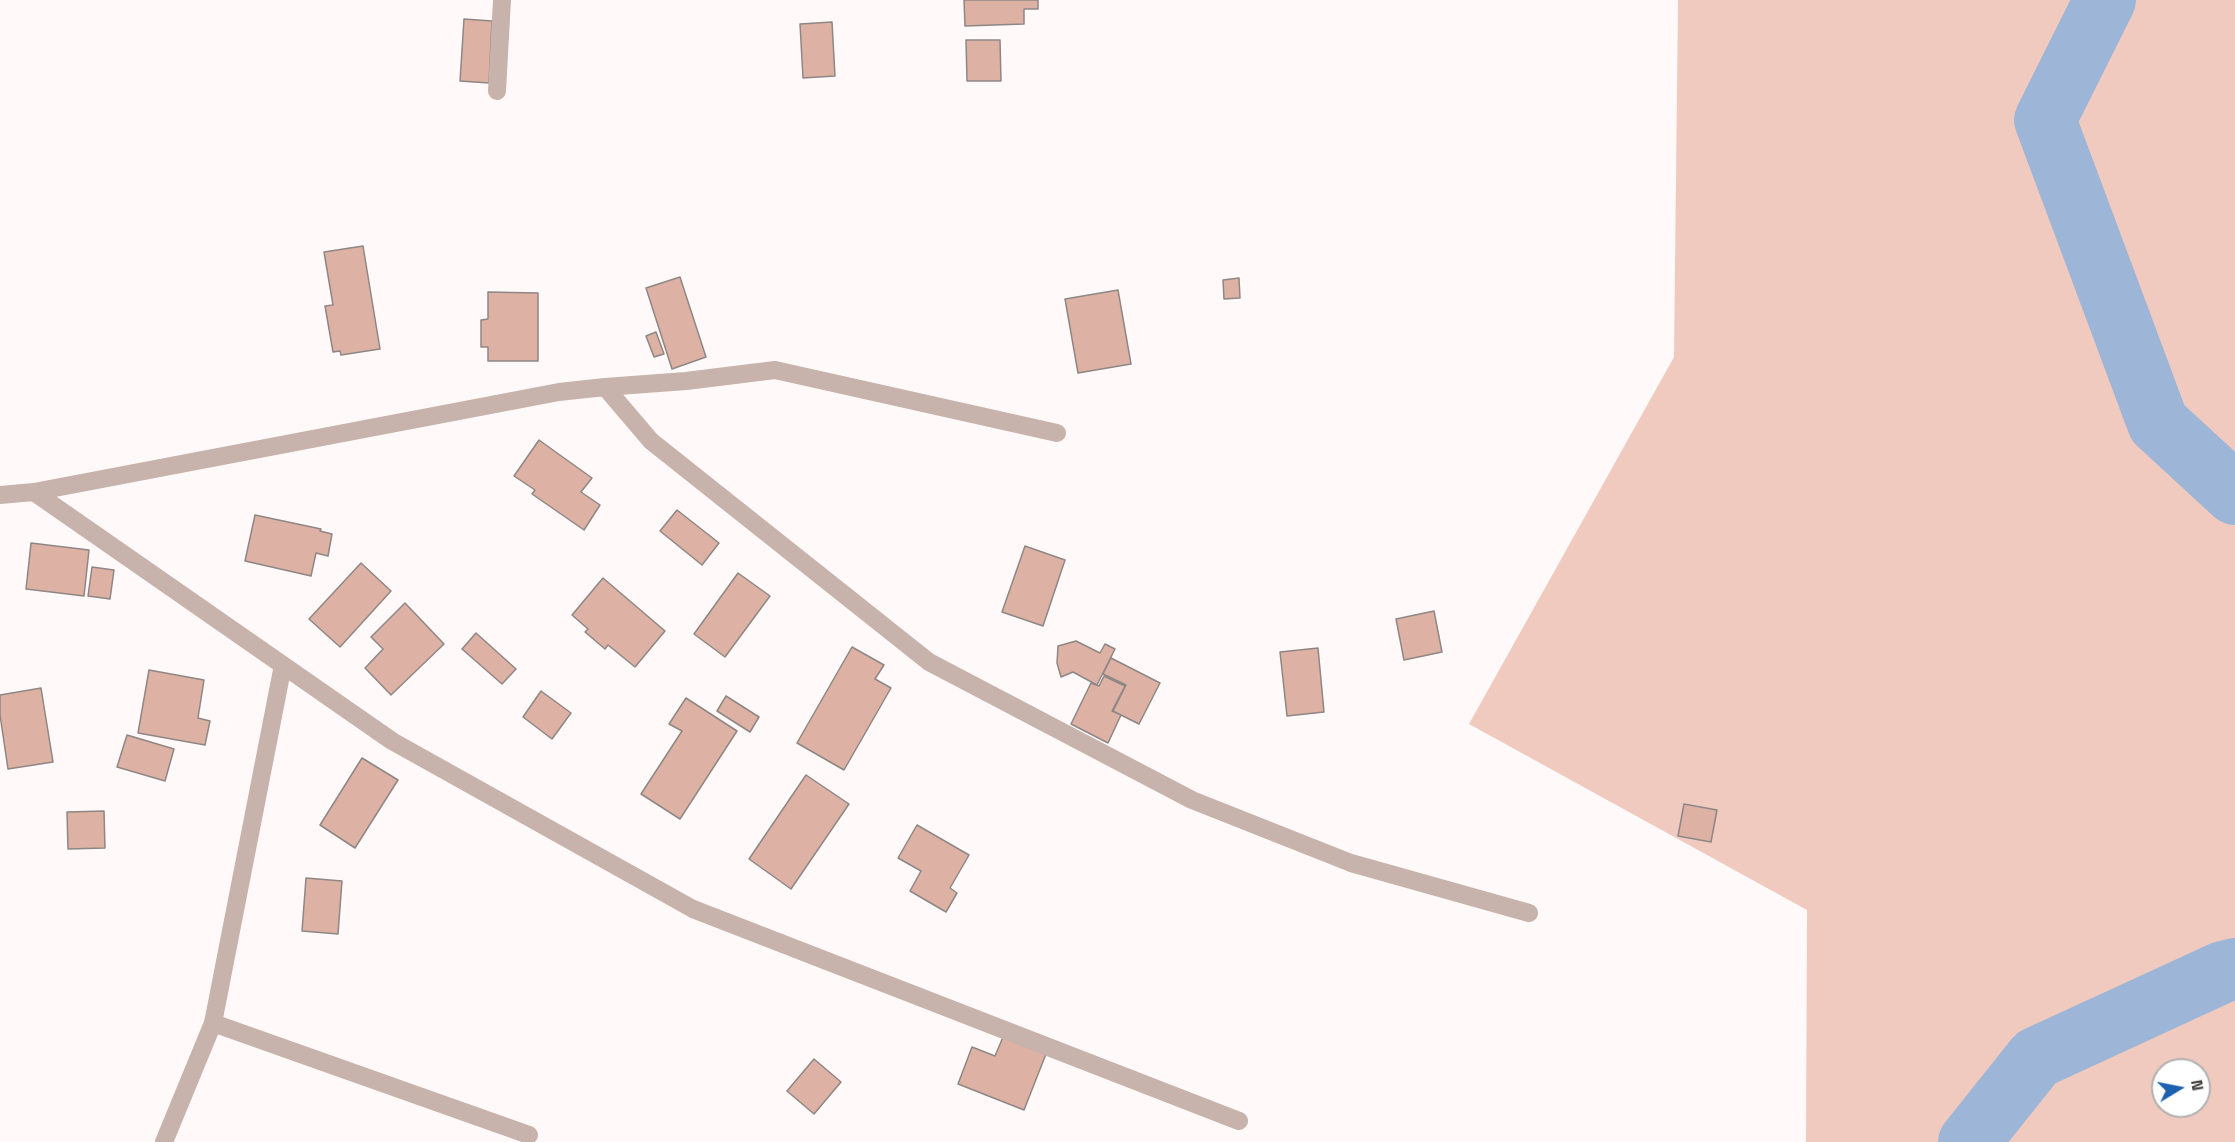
<!DOCTYPE html>
<html>
<head>
<meta charset="utf-8">
<style>
	body { margin:0 }
	#map { position:relative; width:2235px; height:1142px; overflow:hidden; background:#fffaf9; font-family:"Space Grotesk",sans-serif }
	canvas { display:block }
	.north { position:absolute; left:2151px; top:1058px; width:60px; height:60px; box-sizing:border-box; background:#fff; border:2px solid #b1b1b0; border-radius:50%; rotate:80deg; font-size:16px; font-weight:700; line-height:24px; text-align:center; color:#3d3b3a }
	.north::after { content:''; display:block; margin:auto; width:21px; height:27px; background:#1e60b0; clip-path:polygon(50% 0,100% 100%,50% 72%,0 100%) }
</style>
</head>
<body>
<div id="map">
<canvas width="2235" height="1142"></canvas>
<div class="north">N</div>
</div>
<script>
const g = document.querySelector('canvas').getContext('2d');
g.lineJoin = 'round';
function fillPath(path, color) { g.fillStyle = color; g.fill(path, 'evenodd'); }
function stroke(path, color, width, dash) { g.strokeStyle = color; g.lineWidth = width; g.lineCap = dash ? 'butt' : 'round'; g.setLineDash(dash || []); g.stroke(path); }
const green = new Path2D(`
	M1678,0H2235V1142H1806L1807,910L1469,724L1674,357ZM2163,1070H2199V1106H2163Z`);
const river = new Path2D(`
	M2105,0L2045,120L2158,423L2235,494
	M1969,1142L2036,1058L2223,972L2235,969`);
const building = new Path2D(`
	M964,0H1038V9H1024V24L965,26Z
	M464,19L492,21L489,83L460,81Z
	M832,22L835,76L803,78L800,24Z
	M966,40H1000L1001,81H967Z
	M363,246L380,349L341,355L340,351L333,352L325,306L333,305L324,252Z
	M680,277L706,357L672,369L646,288Z
	M1239,278L1240,298L1224,299L1223,280Z
	M1118,290L1131,364L1078,373L1065,299Z
	M488,292L538,293V361H488V347H481V320L488,319Z
	M656,332L664,354L654,357L646,336Z
	M539,440L592,478L581,492L600,505L584,530L532,494L535,490L514,476Z
	M677,510L719,543L702,565L660,531Z
	M255,515L321,529L320,531L332,534L328,556L316,553L311,576L245,561Z
	M31,543L89,550L84,596L26,589Z
	M1025,546L1065,560L1043,626L1002,612Z
	M361,563L391,591L340,647L309,619Z
	M92,567L114,570L110,599L88,596Z
	M738,573L770,596L725,657L694,634Z
	M603,578L665,631L635,667L608,645L605,649L585,632L588,629L572,615Z
	M405,603L444,644L391,695L365,668L383,649L371,637Z
	M1434,611L1442,652L1404,660L1396,619Z
	M476,633L516,669L502,684L462,649Z
	M1076,641L1100,653L1105,644L1115,649L1097,685L1073,672L1061,677L1057,663L1058,646Z
	M852,647L884,665L875,679L891,688L844,770L797,743Z
	M1318,648L1324,712L1287,716L1280,652Z
	M1111,658L1160,683L1139,724L1113,711L1126,685L1103,674Z
	M149,670L204,680L198,718L210,721L205,745L138,733Z
	M1104,676L1125,686L1112,711L1121,715L1108,743L1071,724L1091,683L1099,686Z
	M41,688L53,762L8,769L0,715V695Z
	M541,691L571,713L552,739L523,717Z
	M726,696L759,717L750,732L717,711Z
	M686,698L737,731L680,819L641,794L682,731L669,724Z
	M127,735L174,749L165,781L117,767Z
	M362,758L398,780L355,848L320,825Z
	M806,775L849,804L791,889L749,859Z
	M1684,804L1717,810L1711,842L1678,836Z
	M104,811L105,848L68,849L67,812Z
	M917,825L969,855L950,888L957,893L946,912L910,891L921,871L898,858Z
	M306,878L342,881L338,934L302,931Z
	M1003,1037L1046,1054L1024,1110L958,1084L972,1047L995,1056Z
	M814,1059L841,1082L814,1114L787,1091Z`);
const street = new Path2D(`
	M497,91L502,0
	M605,387L686,381L775,370L1057,433
	M34,492L392,741L693,909L1239,1121
	M0,495L34,492L559,392L605,387L651,441L929,662L1192,800L1351,863L1529,913
	M213,1023L529,1135
	M164,1142L213,1023L283,665`);
fillPath(green, '#f0cabf');
stroke(river, '#9db6d7', 62);
fillPath(building, '#ddb1a3');
stroke(building, '#8e8785', 1.5);
stroke(street, '#c7b2ac', 18);
</script>
</body>
</html>
